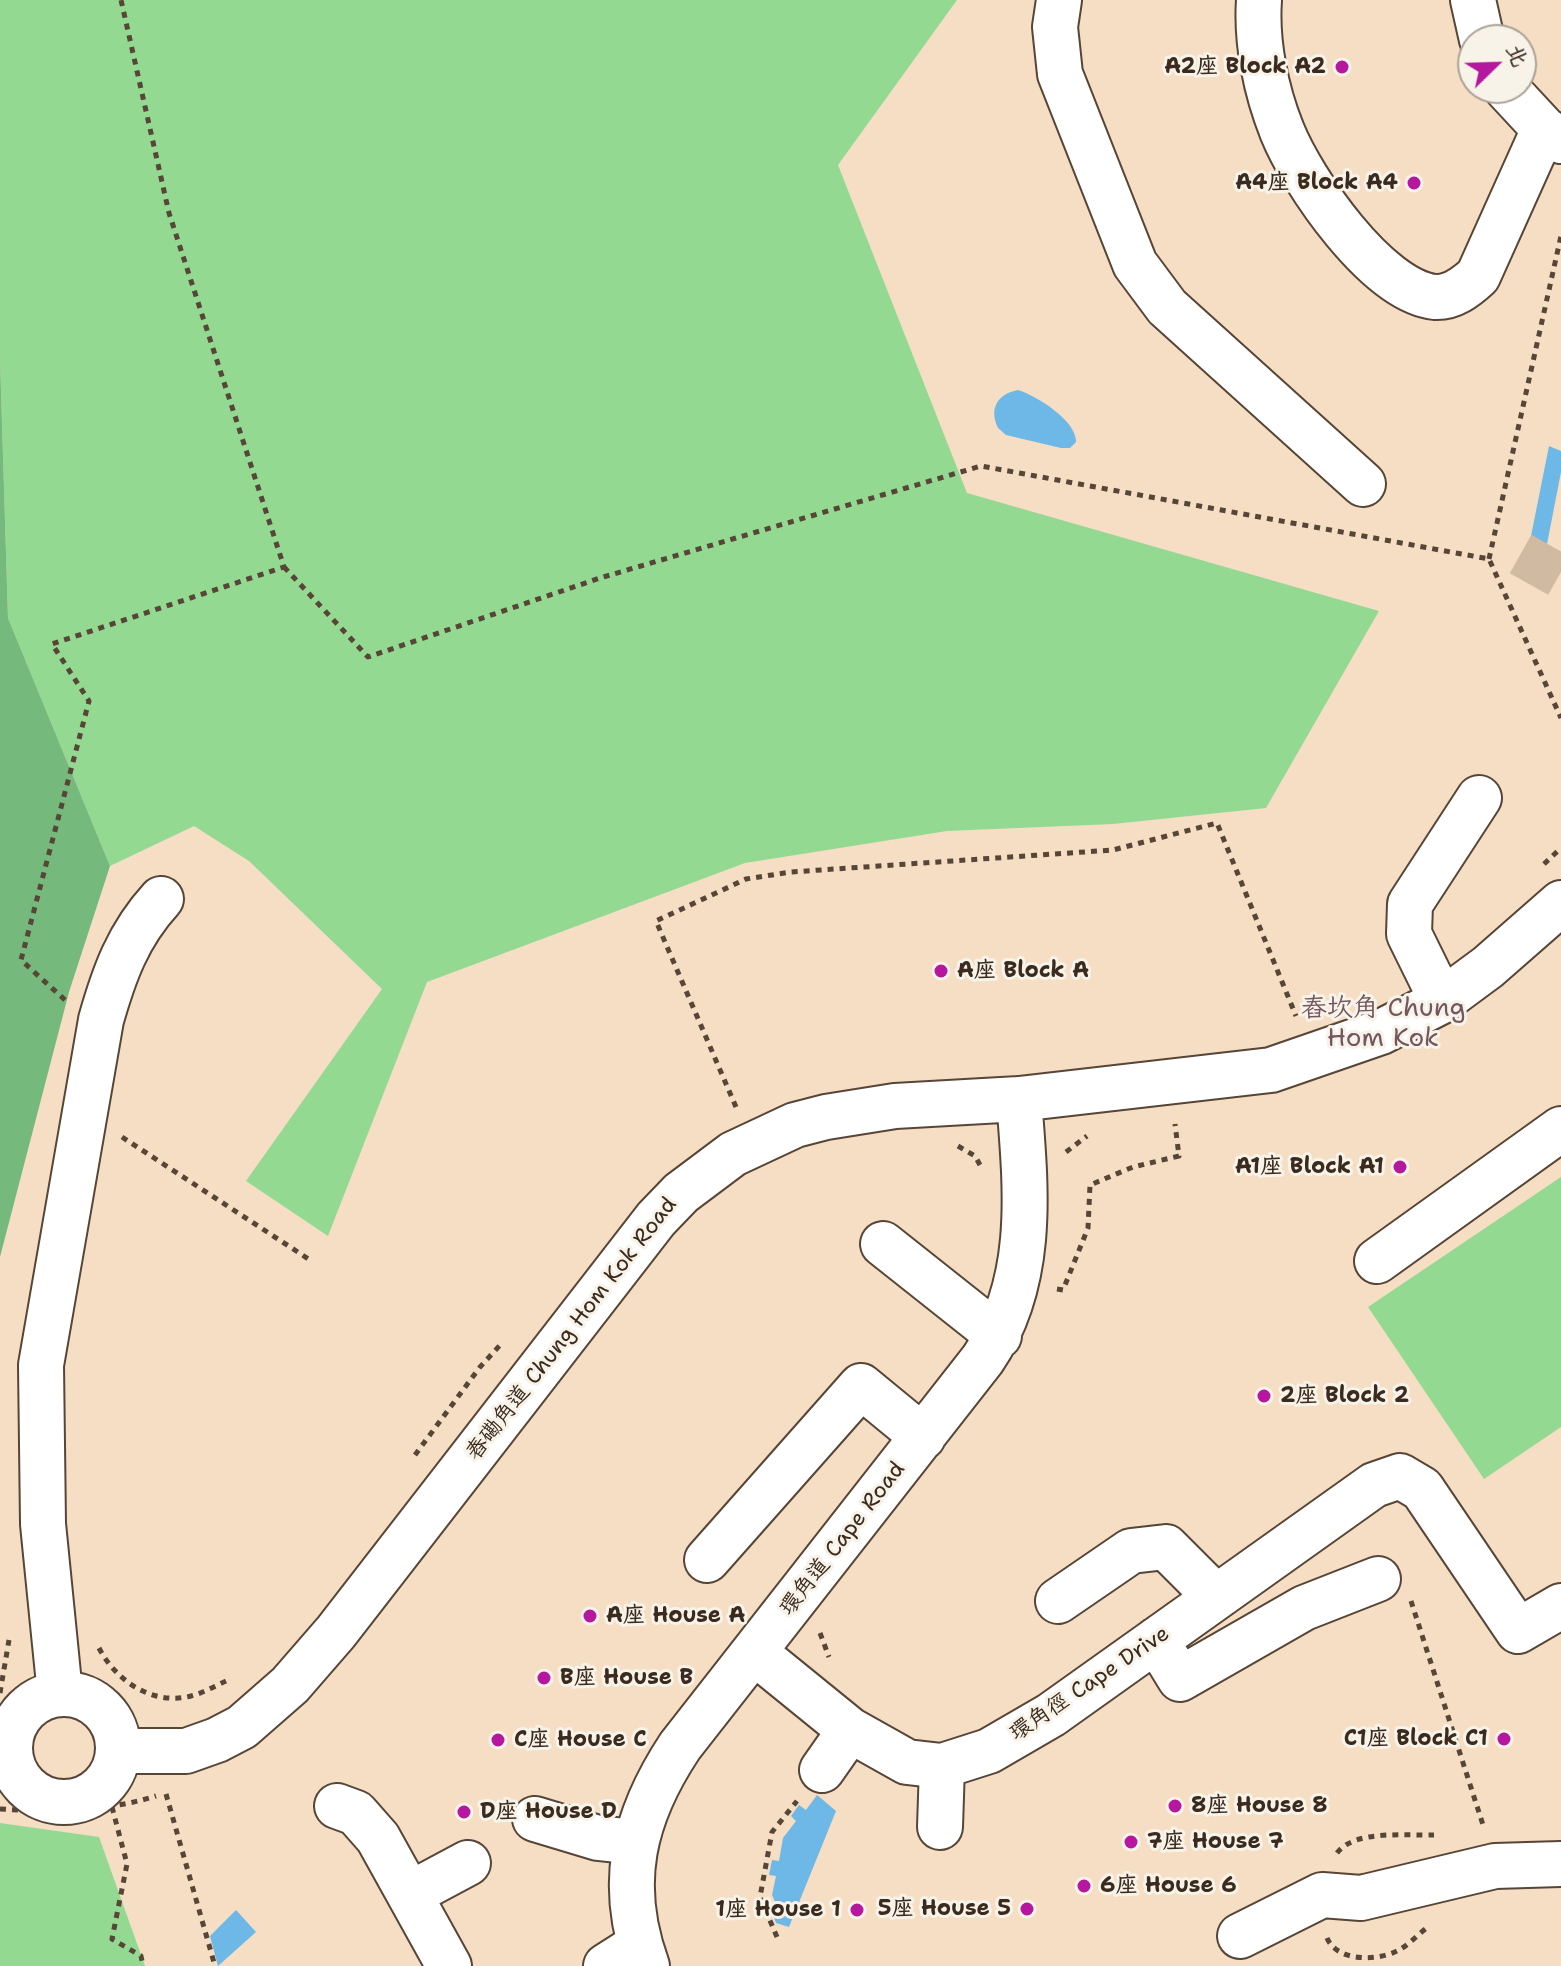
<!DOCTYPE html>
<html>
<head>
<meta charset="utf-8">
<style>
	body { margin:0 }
	#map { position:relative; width:1561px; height:1966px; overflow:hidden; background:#f5dec3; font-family:"Shantell Sans","LXGW WenKai TC",sans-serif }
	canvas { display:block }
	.north { position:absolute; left:1457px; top:24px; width:80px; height:80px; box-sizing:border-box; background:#f7f3e8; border:2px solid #aca397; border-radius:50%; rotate:67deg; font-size:22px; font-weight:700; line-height:32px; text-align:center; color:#3b2a1e }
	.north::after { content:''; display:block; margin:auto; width:28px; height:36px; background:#b5179e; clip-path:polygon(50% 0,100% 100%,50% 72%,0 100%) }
</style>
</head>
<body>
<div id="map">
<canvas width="1561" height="1966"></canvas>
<div class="north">北</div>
</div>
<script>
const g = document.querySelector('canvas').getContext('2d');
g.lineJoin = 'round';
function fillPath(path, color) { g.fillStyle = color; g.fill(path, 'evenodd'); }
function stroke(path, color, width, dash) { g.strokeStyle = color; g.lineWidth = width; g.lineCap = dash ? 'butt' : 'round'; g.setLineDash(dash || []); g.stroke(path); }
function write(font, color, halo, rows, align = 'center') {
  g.font = font + ' "Shantell Sans","LXGW WenKai TC",sans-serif'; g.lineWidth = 6; g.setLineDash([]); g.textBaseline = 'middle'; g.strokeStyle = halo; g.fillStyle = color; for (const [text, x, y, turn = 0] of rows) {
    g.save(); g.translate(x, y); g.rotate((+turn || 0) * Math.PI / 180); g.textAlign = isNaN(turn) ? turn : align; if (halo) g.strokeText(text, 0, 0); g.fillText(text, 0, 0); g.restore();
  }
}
const green = new Path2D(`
	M0,0H957L838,165L967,493L1379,611L1266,808L1113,824L947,831L745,863L427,982L328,1236L246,1181L382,989L249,861L194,826L110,866L8,618L0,358Z
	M1561,1177V1427L1484,1479L1368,1307Z
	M0,1823L99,1837L145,1966H0Z`);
const forest = new Path2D(`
	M0,358L8,618L110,866L69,992L0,1257Z`);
const water = new Path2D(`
	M1018,390C1037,396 1077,421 1076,442L1070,448H1061L1006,435L998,428C989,409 997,394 1018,390Z
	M1549,446L1561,451V472L1547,544L1531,536Z
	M817,1795L836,1811L789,1927L776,1923L771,1909L777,1906L772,1895L776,1876L769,1875L772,1860L779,1861L783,1838L796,1821L791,1816L799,1805L806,1810Z
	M236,1910L256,1932L218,1966L210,1936Z`);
const minorTunnel = new Path2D(`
	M1529,584L1561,527`);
const path = new Path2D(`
	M1489,559L1561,236
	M284,567L368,657L600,578L981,466L1489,559L1561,718
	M1544,864L1561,848
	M65,1000L21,960L89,701L52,644L284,567L169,213L121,0
	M736,1107L656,921L746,879L791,872L1113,850L1217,823L1296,1016
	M122,1137L310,1260
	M958,1146L975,1156L980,1165
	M1066,1152L1087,1136
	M1057,1289L1063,1290L1088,1228L1090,1185L1133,1167L1179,1156L1175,1124
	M415,1455L480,1367L502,1343
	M1411,1601L1484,1828
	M820,1633L829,1657
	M99,1648C116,1681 153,1706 191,1696C203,1693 215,1686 226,1681
	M0,1693L9,1640
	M166,1794L215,1966
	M112,1807L127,1864L112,1939L141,1956L143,1966
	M0,1809C52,1812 105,1812 156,1796
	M1337,1853C1355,1829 1407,1836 1434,1835
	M777,1937L760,1897L772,1832L797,1801
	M1327,1938C1337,1962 1377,1961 1397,1951C1408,1946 1418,1934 1428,1927`);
const minor = new Path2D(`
	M1059,0L1055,27L1060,74L1135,264L1167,307L1363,484
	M1259,0C1256,43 1266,91 1282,131C1302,181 1377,291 1435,297C1452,298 1466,287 1478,276L1544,129
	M1473,0L1482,40
	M1506,88L1544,129L1561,141
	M1442,1001L1409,934L1410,904L1479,798
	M883,1244L999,1336
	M1377,1261L1561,1129
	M707,1560L861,1386L923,1437
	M1058,1601L1131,1551L1166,1547L1216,1597
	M1156,1640L1180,1679L1304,1608L1378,1579
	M754,1652L850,1730L907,1762L942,1766L989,1751L1051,1715L1374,1485L1400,1476L1422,1489L1518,1631L1561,1606
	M60,1694L43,1524L41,1365L101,1020C114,974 128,935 161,899
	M10 1748a54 54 0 1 1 108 0a54 54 0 1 1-108 0Z
	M118,1751H186L217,1740L242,1727L290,1685L336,1632L656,1219L681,1193L733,1154L795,1125L826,1117L895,1106L1019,1099L1271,1070L1381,1032L1442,1001L1488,967L1561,903
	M822,1770L850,1730
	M337,1806L356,1813L378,1838L449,1966
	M535,1819L598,1838L635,1842
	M940,1827L942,1766
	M410,1894L468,1863
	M1240,1936L1322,1895L1361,1898L1495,1866L1561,1864
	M606,1966L639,1945
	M647,1966C617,1884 633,1817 680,1746L983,1359C1036,1281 1026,1189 1019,1099`);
const markers = [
	[1342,67,8,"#b5179e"],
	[1414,183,8,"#b5179e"],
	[941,971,8,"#b5179e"],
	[1400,1167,8,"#b5179e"],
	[1264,1396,8,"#b5179e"],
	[590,1616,8,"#b5179e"],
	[544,1678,8,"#b5179e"],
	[1504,1739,8,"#b5179e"],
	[498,1740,8,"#b5179e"],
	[1175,1806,8,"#b5179e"],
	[464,1812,8,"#b5179e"],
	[1131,1842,8,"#b5179e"],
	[1084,1886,8,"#b5179e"],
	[1027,1909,8,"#b5179e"],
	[857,1910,8,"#b5179e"]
];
const poiNames = [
	["A2座 Block A2",1326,67,"right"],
	["A4座 Block A4",1398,183,"right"],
	["A座 Block A",957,971],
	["A1座 Block A1",1384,1167,"right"],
	["2座 Block 2",1280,1396],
	["A座 House A",606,1616],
	["B座 House B",560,1678],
	["C1座 Block C1",1488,1739,"right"],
	["C座 House C",514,1740],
	["8座 House 8",1191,1806],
	["D座 House D",480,1812],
	["7座 House 7",1147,1842],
	["6座 House 6",1100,1886],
	["5座 House 5",1011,1909,"right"],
	["1座 House 1",841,1910,"right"]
];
const streetNames = [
	["舂磡角道 Chung Hom Kok Road",572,1329,-52],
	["環角道 Cape Road",843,1539,-52],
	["環角徑 Cape Drive",1090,1684,-34]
];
const quarterNames = [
	["舂坎角 Chung",1383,1009],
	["Hom Kok",1383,1039]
];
fillPath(green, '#93d992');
fillPath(forest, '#76b97c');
fillPath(water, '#6db8e6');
stroke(minorTunnel, '#d0baa2', 44, [44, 22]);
stroke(minor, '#574537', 48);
stroke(path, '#574537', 5, [6, 6]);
stroke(minor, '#fff', 44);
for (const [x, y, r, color] of markers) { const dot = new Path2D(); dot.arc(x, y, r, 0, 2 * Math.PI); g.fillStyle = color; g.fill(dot); stroke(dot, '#f7f3e8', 3); }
write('bold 22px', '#3b2a1e', '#f7f3e8', poiNames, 'left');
write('22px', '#3b2a1e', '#f7f3e8', streetNames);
write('26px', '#73565f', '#f7f3e8', quarterNames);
</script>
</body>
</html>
